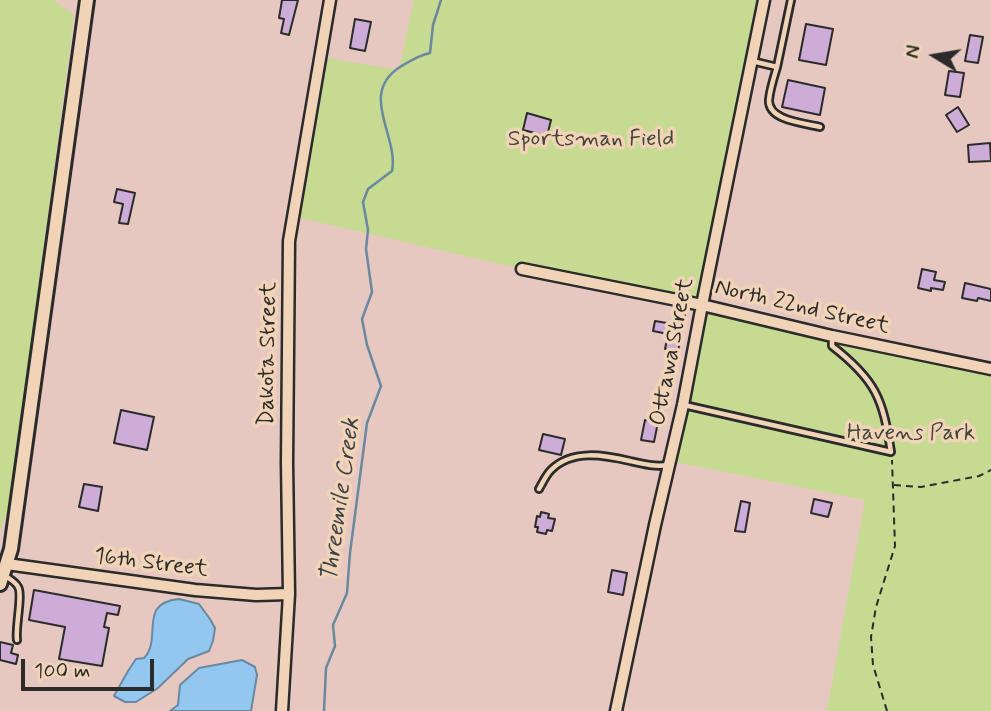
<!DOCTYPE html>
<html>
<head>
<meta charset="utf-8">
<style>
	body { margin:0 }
	#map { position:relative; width:991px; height:711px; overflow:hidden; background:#e6c8c1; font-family:Mynerve,sans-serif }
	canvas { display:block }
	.north { position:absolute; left:900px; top:21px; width:70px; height:70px; -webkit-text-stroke:5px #f1d4b7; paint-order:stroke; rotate:281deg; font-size:19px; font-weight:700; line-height:28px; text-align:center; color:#2b2b2b }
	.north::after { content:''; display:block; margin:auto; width:24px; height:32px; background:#2b2b2b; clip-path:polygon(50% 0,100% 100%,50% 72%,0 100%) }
	.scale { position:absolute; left:21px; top:659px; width:133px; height:32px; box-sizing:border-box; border:4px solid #2b2b2b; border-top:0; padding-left:9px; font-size:21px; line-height:24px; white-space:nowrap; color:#2b2b2b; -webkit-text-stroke:5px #f1d4b7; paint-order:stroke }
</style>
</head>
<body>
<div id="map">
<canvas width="991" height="711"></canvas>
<div class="north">N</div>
<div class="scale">100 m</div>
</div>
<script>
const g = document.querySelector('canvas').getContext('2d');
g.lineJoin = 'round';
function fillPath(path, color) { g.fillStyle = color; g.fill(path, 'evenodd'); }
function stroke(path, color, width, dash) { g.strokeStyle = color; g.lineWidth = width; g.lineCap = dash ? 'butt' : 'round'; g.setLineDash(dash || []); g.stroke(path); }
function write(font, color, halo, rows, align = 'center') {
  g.font = font + ' Mynerve,sans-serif'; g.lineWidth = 7; g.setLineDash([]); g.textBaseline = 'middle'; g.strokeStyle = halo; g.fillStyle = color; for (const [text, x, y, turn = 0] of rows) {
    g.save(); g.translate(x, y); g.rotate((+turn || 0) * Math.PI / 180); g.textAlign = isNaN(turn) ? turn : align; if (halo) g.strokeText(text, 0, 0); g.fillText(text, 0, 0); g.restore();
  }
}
const green = new Path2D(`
	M0,0H53L74,15L10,503L0,531Z
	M414,0H764L702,305L991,369V711H827L865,500L670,461L701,305L522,269L292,216L320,57L399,70Z`);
const water = new Path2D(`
	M179,599L199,604L210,619L215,628L213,641L209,651L188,659L158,688L136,702H125L114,696L128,671L136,659L144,658C163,638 137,603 179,599Z
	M242,660L255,667L257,675L251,711H170L178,705L180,685L199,668Z`);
const stream = new Path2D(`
	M324,711L326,668L335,646L333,625L347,593L350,553L367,423L381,386L367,345L362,319L372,292L366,249L368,230L363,202L368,189L392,171C399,136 358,94 400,67C410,61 419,55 430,53L433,25L441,0`);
const building = new Path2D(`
	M282,0H298L289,35L281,33L284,19L279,18Z
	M355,19L371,22L365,51L350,48Z
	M806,24L833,29L826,65L799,60Z
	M970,35L983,37L978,63L965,61Z
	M949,71L964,73L960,97L945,95Z
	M788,80L825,88L820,115L782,107Z
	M958,107L969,125L957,132L946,115Z
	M527,113L551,120L547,136L523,130Z
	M990,143L991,161L969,162L968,145Z
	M117,189L135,193L128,224L119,223L123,204L114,202Z
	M922,269L936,272L934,280L945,282L943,290L931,288V291L918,288Z
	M965,283L991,289V301L978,298L977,301L962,298Z
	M676,313L685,315L678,351L665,349L668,334L653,331L655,321L673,324Z
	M121,410L154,417L147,450L114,443Z
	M645,420L658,422L654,442L641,440Z
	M543,434L565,439L561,455L539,450Z
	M84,484L102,487L98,511L79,507Z
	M814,499L832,503L828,517L811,513Z
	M741,501L750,503L745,532L735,531Z
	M541,512L549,514L548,518L555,519L552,531L547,530L546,534L537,532L538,527H535L537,516L540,517Z
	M612,570L627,573L623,595L608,592Z
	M34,590L120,606L118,615L107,613L104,627L109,628L102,666L59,659L65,627L29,620Z
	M0,642L13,645L11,653L18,655L16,664L0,660Z`);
const path = new Path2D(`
	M894,485L921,487L979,476L991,470
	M887,711L873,665L871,637L876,607L895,546L892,460`);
const service = new Path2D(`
	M752,61L777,67L791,0
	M777,67C774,77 770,89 769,100C768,121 805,123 820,127
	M684,405L891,452C883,399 876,380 832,346V337
	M539,489C543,482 546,475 551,470C572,449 604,455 630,461C643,464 655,467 668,465
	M4,575C8,578 16,582 18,587C23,594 15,628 17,640`);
const minor = new Path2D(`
	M522,269L702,305L832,336L991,369
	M7,564L195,590L256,595L289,594
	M282,711L289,594L287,463L289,241L330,0
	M616,711L655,525L683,405L702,305L764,0`);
const tertiary = new Path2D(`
	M0,584L11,549L87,0`);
const parkNames = [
	["Sportsman Field",591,140],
	["Havens Park",911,434]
];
const streetNames = [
	["North 22nd Street",802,308,13],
	["Ottawa Street",673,352,-79],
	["Dakota Street",269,354,-89],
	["16th Street",151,564,7]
];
const waterNames = [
	["Threemile Creek",342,500,-82]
];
fillPath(green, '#c6db91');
fillPath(water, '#93c7f0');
stroke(water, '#6989a1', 2);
stroke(stream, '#6989a1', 2.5);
fillPath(building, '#cdadd8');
stroke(building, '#2b2b2b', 2);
stroke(service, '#2b2b2b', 10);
stroke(minor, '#2b2b2b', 15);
stroke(tertiary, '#2b2b2b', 18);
stroke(path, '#2b2b2b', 2, [7, 5]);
stroke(service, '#f1d4b7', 4.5);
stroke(minor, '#f1d4b7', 10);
stroke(tertiary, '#f1d4b7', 12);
write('23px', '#42453a', '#f1d4b7', parkNames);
write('23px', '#2b2b2b', '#f1d4b7', streetNames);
write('italic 24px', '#3b4249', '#f1d4b7', waterNames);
</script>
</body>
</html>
